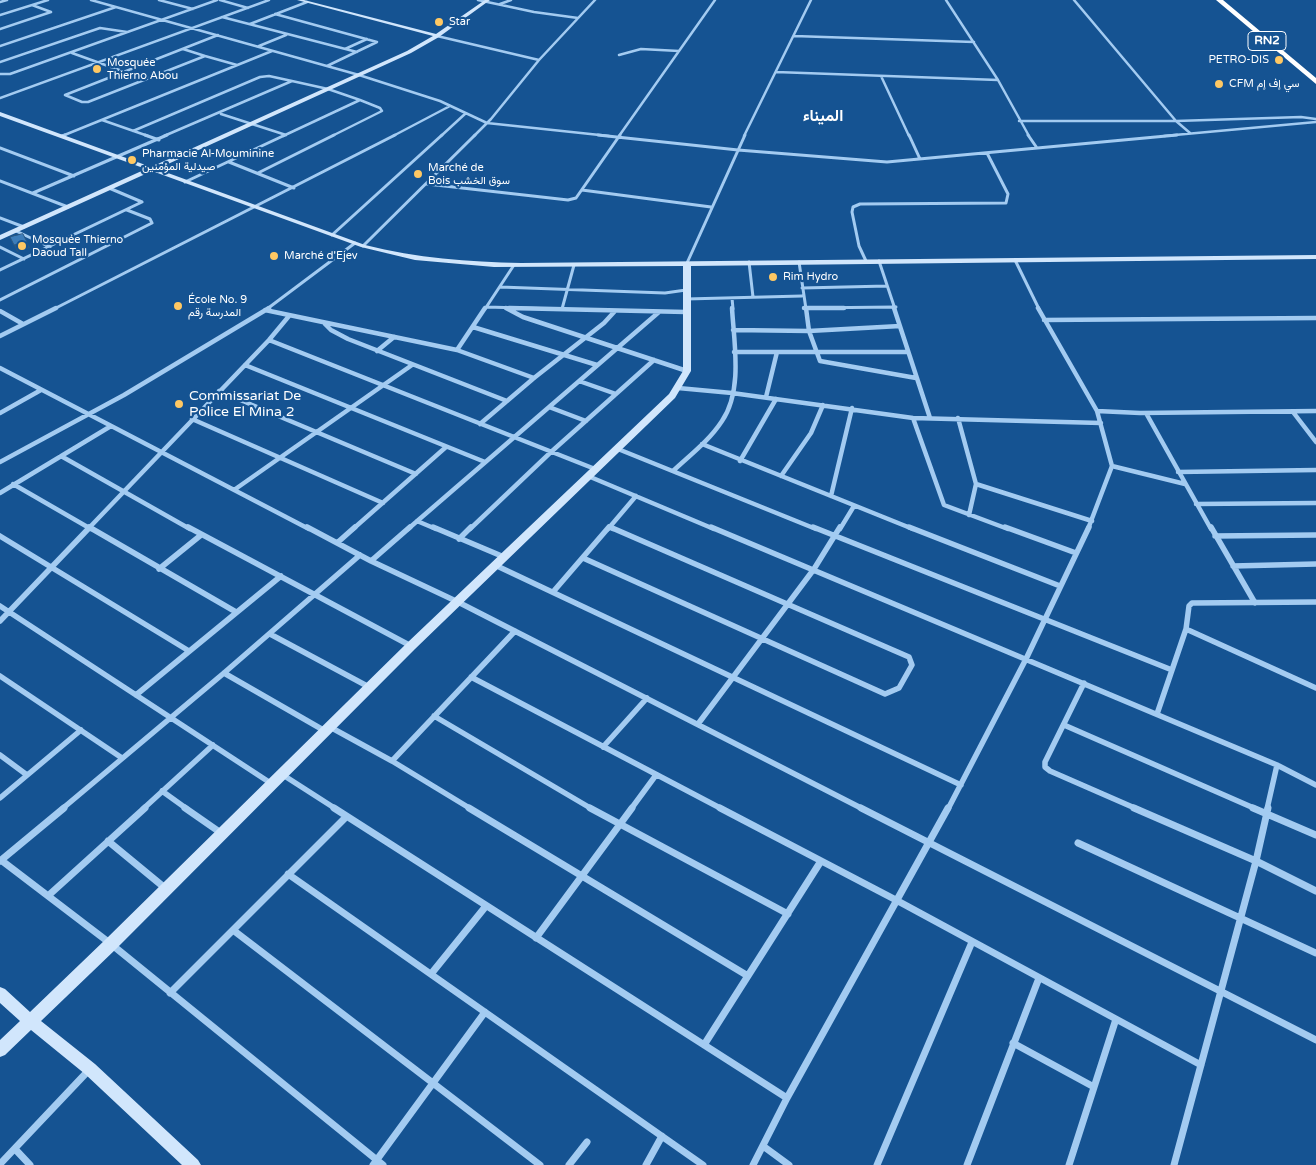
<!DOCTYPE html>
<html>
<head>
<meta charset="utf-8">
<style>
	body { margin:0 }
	canvas { display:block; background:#155392 }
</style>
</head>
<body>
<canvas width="1316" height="1165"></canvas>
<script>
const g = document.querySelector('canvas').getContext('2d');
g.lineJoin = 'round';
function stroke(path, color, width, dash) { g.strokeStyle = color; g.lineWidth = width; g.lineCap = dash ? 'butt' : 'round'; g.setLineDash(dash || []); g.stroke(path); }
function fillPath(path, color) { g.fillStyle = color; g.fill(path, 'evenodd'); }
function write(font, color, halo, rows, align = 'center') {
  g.font = font + ' "Varela Round",Vazirmatn,sans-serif'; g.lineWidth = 4.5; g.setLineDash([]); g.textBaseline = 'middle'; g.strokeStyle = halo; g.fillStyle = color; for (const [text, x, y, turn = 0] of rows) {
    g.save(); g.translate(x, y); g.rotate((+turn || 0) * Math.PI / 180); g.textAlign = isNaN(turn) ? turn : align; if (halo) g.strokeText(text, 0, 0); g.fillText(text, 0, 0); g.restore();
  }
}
const streetFar4 = new Path2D(`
	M91,0L359,75L440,101L487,123L609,136
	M159,0L193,9
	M220,0L248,8
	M478,0L534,12L578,18
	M946,0L998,80L1029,136
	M1074,0L1176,121L1190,133
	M0,2L7,0
	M500,4L511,0
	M275,14L377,42L327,66
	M0,15L48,0
	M222,17L357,52
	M250,24L307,2
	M0,29L51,12L32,5
	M437,36L539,60
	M794,36L974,42
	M0,46L116,7
	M259,46L286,35
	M183,49L205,56L88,102H82L65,95L218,35
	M345,49L367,39
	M72,53L122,71
	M619,55L641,49L679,51
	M205,56L237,65
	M0,62L100,28L127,32
	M776,72L998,80
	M0,74H10L217,0
	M881,76L909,136
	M0,98L269,0
	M221,114L286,135
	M102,120L148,136
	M1019,121H1176L1301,117L1316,119
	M133,131L260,77L269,76L292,81
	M62,136L272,51
	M164,136L292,81L328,89L360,100L283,136
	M332,136L382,111L380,108L360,100
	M393,136L450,106
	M441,136L466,113
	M474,136L491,119L539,60L595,0
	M619,136L715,0
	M744,136L811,0
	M1164,136L1316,122`);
const streetFar3 = new Path2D(`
	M145,135L159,140
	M598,135L738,150L887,162L1177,135
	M909,135L920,159
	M1028,135L1037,148
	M62,136L65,135
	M0,148L74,176
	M229,162L294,188
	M258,173L334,135
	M0,181L68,207
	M185,182L285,135
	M427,184L568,200L576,198L620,135
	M582,190L711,207
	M33,193L167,135
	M0,218L24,227
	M16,231L50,247
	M332,235L442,135
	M363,246L475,135
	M0,247L24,259
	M1015,260L1039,309
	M866,261L859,246L852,212L853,207L860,204L1006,203L1008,194L987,153
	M879,261L895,309
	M749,262L753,297
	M799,262L806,309
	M687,263L745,135
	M0,270L142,202L109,188
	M500,287L665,293L686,290
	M802,288L887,286
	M732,298L733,309
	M686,299L802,296
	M0,300L152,223L150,219L127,210
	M486,307L559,309
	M804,308L896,307
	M54,309L395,135
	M267,309L355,243
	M485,309L514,265
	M562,309L574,265`);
const streetFar2 = new Path2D(`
	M506,308L523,317L687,371
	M509,308L686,312
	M804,308H844
	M806,308L809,331L820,361L916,378
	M894,308L930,418
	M1038,308L1097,411L1112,466L1088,529
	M265,310L457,350L534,378
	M0,311L23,324
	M1044,320L1316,318
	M325,324L331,330L348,339L507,401
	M473,327L597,365
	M733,330L809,331L900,326
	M0,336L56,308
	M269,340L595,469
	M457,350L485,308
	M377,351L394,337
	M734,352H907
	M245,365L485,462
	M0,368L309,529
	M579,381L616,394
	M678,388L732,393L913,418L1101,423
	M219,391L416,474
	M766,397L777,352
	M549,407L586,421
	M1097,411L1140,413L1316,411
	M1293,412L1316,442
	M0,413L41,390
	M1146,413L1211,529
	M913,418L944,505L1008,529
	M958,418L976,484L969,515
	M192,419L383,503
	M480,424L534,378L604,323L615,311
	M702,444L913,529
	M618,449L816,529
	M61,456L190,529
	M740,461L776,399
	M0,462L124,395L269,308
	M1112,466L1185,484
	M673,471C690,455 709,441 722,421C743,390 734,343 732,308
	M1178,472L1316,470
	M588,476L714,529
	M781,476L811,433L823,405
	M13,484L91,529
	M976,484L1092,521
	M234,490L412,365
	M0,493L111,426
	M831,496L852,408
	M1196,504L1316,503
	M417,521L436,529
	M609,527L613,529
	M88,529L269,340L289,316
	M353,529L446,447
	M408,529L659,312
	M470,529L551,452L654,360
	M608,529L636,496
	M840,529L854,506`);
const streetFar1 = new Path2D(`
	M89,527L236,612
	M188,527L411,646
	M307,527L371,561L458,602L863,809
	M433,527L504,557
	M711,527L1277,765L1316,785
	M813,527L1172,670
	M909,527L1060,586
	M1005,527L1076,553
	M1211,527L1255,603
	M0,536L189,651
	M1215,536L1316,535
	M459,539L471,527
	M337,543L355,527
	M583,558L885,694L899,688L912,665L909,657L610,527
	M371,561L410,527
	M497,566L961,785
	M1233,566L1316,564
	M159,569L201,535
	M553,592L609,527
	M0,606L272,784
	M0,621L90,527
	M1186,629L1316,688
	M270,634L369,687
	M224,673L325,731
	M0,676L122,758
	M471,677L722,809
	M1084,683L1045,762V767L1050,771L1137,809
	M136,695L281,576
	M1157,714L1186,629L1189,606L1192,603L1316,602
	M434,716L592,809
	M698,724L814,569L840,527
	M1064,725L1256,809
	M330,727L392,761L471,809
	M603,747L647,698
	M0,755L27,775
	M392,761L515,631
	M283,775L336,809
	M162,791L187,809
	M0,798L81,730
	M62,809L224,673L360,555
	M143,809L213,745
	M631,809L656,775
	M948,809L1026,659L1089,527
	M1267,809L1277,765`);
const street = new Path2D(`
	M185,808L221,833
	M334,808L787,1098
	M469,808L748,976
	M590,808L788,914
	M720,808L896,900L1201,1065
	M861,808L1316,1040
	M1134,808L1256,861L1316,891
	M1253,808L1316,835
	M108,841L165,888
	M1078,843L1316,953
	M1,860L111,944L383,1165
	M0,861L64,808
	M288,874L703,1165
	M49,895L145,808
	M233,930L540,1165
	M536,938L632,808
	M431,974L486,906
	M170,993L346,817
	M1013,1043L1094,1087
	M704,1045L821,861
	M763,1146L789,1165
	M15,1149L30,1165
	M0,1164L89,1070
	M373,1165L485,1012
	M569,1165L587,1142
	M646,1165L662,1136
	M753,1165L787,1098L948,808
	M877,1165L972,942
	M967,1165L1039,978
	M1069,1165L1116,1019
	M1174,1165L1256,861L1268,808`);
const secondary = new Path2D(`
	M297,0H304L436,34L485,0H490L439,37L411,53L157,169L365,245C417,258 468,262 521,263L1316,255V259L691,266V371L675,398L415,649L116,949L41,1021L95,1064L198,1160L201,1165H182L85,1074L31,1030L5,1055L0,1057V1040L20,1021L0,1003V987L5,989L30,1012L106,939L407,643L669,394L683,371V266L494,267L415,260L361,247L152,171L0,240V235L146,169L0,116V112L151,167L407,51L433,36Z`);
const highway = new Path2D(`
	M1216,0H1223L1316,78V84Z`);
const shadedWall = new Path2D(`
	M27,242L30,248L17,252L14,245Z`);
const building = new Path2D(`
	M23,234L27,242L14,245L10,237Z`);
const markers = [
	[439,22,5,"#ffc863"],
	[1279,60,5,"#ffc863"],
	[97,69,5,"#ffc863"],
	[1219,84,5,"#ffc863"],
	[132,160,5,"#ffc863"],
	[418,174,5,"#ffc863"],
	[22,246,5,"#ffc863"],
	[274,256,5,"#ffc863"],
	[773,277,5,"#ffc863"],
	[178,306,5,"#ffc863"],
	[179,404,5,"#ffc863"]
];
const farPoinames = [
	["Star",449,22],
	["PETRO-DIS",1269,60,"right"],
	["Mosquée",107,63],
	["Thierno Abou",107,76],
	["CFM سي إف إم",1229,84],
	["Pharmacie Al-Mouminine",142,154],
	["صيدلية المؤمنين",142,167],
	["Marché de",428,168],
	["Bois سوق الخشب",428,181],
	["Mosquée Thierno",32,240],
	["Daoud Tall",32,253],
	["Marché d'Ejev",284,256],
	["Rim Hydro",783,277],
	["École No. 9",188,300],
	["المدرسة رقم",188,313]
];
const shields = [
	[1267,41,38]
];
const shieldNames = [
	["RN2",1267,41]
];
const poiNames = [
	["Commissariat De",189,396],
	["Police El Mina 2",189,412]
];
const farDistrictnames = [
	["الميناء",823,117]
];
stroke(streetFar4, '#a3cbf1', 2.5);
stroke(streetFar3, '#a3cbf1', 3);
stroke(streetFar2, '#a3cbf1', 4.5);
stroke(streetFar1, '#a3cbf1', 5.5);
stroke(street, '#a3cbf1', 7);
fillPath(secondary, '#d1e6fc');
fillPath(highway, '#fff');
fillPath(shadedWall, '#2b5882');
fillPath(building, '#3d7dba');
stroke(building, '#2b5882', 1);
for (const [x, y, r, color] of markers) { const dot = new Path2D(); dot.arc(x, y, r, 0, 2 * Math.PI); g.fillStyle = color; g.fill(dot); stroke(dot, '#155392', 2); }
write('11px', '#fff', '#155392', farPoinames, 'left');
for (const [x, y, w] of shields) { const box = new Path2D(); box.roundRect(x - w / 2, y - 9.5, w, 19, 4); g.fillStyle = '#155392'; g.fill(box); stroke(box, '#fff', 1); }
write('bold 12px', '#fff', null, shieldNames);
write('14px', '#fff', '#155392', poiNames, 'left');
write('bold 16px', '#fff', '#155392', farDistrictnames);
</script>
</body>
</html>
